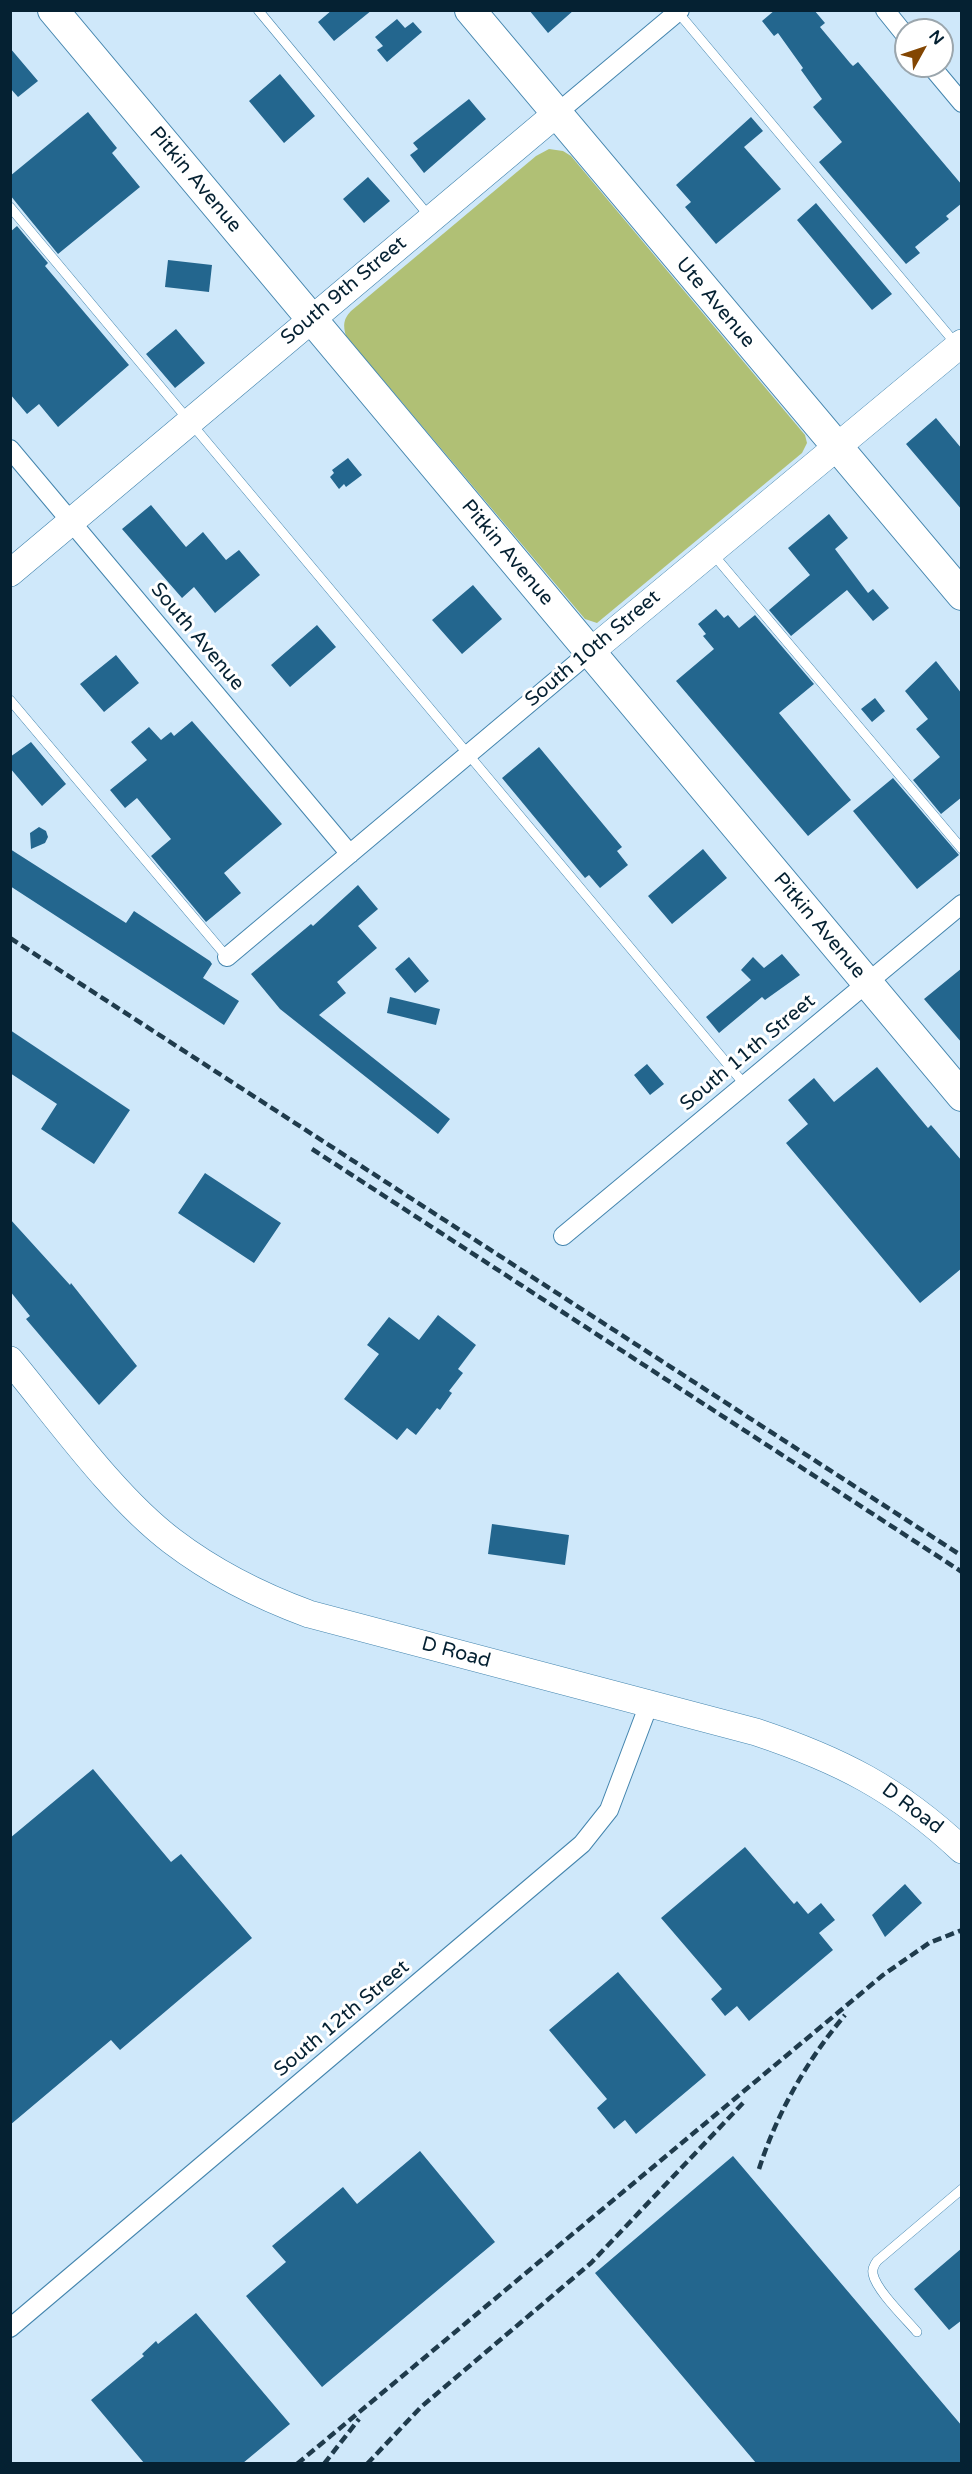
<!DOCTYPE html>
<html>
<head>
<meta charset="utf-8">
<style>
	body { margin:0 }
	#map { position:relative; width:972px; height:2474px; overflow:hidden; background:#cfe8fa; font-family:"Varela Round",sans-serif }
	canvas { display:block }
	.frame { position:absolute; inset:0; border:12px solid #052132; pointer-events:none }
	.north { position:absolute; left:894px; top:18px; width:60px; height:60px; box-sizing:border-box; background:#fff; border:2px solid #9ba6ad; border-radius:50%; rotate:50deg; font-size:16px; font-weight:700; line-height:24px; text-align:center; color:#052132 }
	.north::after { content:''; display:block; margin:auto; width:21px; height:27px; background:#834602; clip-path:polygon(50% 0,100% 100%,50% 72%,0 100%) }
</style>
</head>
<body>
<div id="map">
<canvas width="972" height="2474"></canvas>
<div class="frame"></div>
<div class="north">N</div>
</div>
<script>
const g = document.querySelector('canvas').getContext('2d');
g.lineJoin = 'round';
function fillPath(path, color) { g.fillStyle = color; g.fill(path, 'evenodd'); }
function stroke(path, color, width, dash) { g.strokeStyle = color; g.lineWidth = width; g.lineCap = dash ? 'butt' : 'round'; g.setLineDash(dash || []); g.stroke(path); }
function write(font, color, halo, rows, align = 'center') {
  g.font = font + ' "Varela Round",sans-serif'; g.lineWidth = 6; g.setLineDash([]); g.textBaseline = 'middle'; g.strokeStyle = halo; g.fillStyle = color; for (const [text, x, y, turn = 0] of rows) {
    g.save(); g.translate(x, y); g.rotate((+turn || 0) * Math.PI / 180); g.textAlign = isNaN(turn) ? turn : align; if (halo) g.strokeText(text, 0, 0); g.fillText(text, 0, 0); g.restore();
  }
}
const green = new Path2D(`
	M549,149L563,151L571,156L805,435L807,443L802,453L597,623L585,619L346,336C343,326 343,319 351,311L536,156Z`);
const building = new Path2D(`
	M332,10H372L334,41L318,22Z
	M529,10H574L548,33Z
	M775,10H814L825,23L820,27L850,63L853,66L858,62L962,185V203L946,216L949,219L915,247L920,253L906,264L819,162L842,142L813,107L822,99L801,70L803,68L778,33L774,36L762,21Z
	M397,19L405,28L413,22L422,32L387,62L377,50L383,46L375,37Z
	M10,48L38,81L18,97L10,88Z
	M280,74L315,116L284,143L249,101Z
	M469,99L486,119L424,173L410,155L418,149L413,143Z
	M88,112L117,148L112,153L140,187L58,254L10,195V176Z
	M751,117L763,131L744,147L781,189L716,244L685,207L691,202L676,185Z
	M368,177L390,201L364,223L343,199Z
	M816,203L892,294L872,310L797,220Z
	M17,226L48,263L45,266L129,365L58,427L39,404L27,414L10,394V232Z
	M168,260L212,265L209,292L165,287Z
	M176,329L205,363L175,388L146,354Z
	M936,418L962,449V510L906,444Z
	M348,458L362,475L346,487L344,484L339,489L330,477L334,473L332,470Z
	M151,505L186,547L203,532L226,560L239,550L260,575L215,613L194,587L182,598L122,529Z
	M829,514L848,538L835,549L868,593L873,589L889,608L873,621L847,590L791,636L769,610L810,575L788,548Z
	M473,585L502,619L462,654L432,620Z
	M716,609L724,618L728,615L739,628L755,615L814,684L779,713L851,800L808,836L676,681L714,649L703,636L706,634L698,624Z
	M317,625L336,647L290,687L271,665Z
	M116,655L139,683L104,712L80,684Z
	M936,661L962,694V797L941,814L913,780L940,757L916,729L928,719L905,691Z
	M875,698L885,711L872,722L861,709Z
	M192,721L282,824L224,873L241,893L206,922L151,856L171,839L137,798L125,808L110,790L147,760L131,742L149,727L161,740L171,732L174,736Z
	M31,742L66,784L42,806L10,768V757Z
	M539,747L622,847L617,851L628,865L600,888L589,875L585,878L502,778Z
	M893,778L959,855L917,889L853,811Z
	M39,827L46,831L48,837L45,843L31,849L30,833Z
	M10,849L126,923L134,911L210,961L212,964L203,978L239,1001L224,1025L10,886Z
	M703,849L727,878L672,924L648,896Z
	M358,885L378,909L358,926L377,948L337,982L346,993L319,1015L450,1119L438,1134L280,1009L251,974L311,924L313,926Z
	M782,954L800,975L765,1000L762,997L719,1033L706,1017L751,980L741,970L753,957L764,968Z
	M409,957L429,981L415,993L395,969Z
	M962,968V1043L924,999Z
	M390,997L440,1009L436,1025L387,1013Z
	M10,1030L130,1110L94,1164L41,1129L57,1104L10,1073Z
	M647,1064L664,1084L650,1095L634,1075Z
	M877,1067L928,1128L931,1125L962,1161V1268L920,1303L786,1143L808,1124L788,1100L814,1078L834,1102Z
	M205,1173L281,1223L254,1263L178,1213Z
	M10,1219L70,1285L71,1283L137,1366L99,1405L26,1319L30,1316L10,1291Z
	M438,1315L476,1345L458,1369L463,1373L449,1391L452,1393L440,1410L437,1408L416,1435L407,1428L397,1440L344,1399L379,1354L367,1345L389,1317L419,1340Z
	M492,1524L569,1535L565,1565L488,1554Z
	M93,1769L171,1862L181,1854L252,1938L120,2050L111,2040L10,2125V1838Z
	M745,1847L794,1904L797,1901L808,1914L821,1903L835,1920L819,1933L833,1950L749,2021L737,2006L725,2016L711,1999L722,1989L661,1918Z
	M905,1884L922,1903L885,1937L872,1915Z
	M618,1972L706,2075L636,2134L625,2120L614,2129L597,2108L607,2099L549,2030Z
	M420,2151L495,2242L322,2387L246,2296L286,2262L272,2246L343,2187L357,2204Z
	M733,2156L962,2426V2463H756L595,2273Z
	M962,2248V2320L949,2330L914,2289Z
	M196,2313L290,2424L243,2463H144L91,2400L144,2356L142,2354L156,2341L158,2344Z`);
const lane = new Path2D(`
	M258,10L429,216
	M676,10L956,344
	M10,207L745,1085
	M712,553L962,849
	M10,700L227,957
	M917,2332C906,2319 876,2290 873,2274C872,2269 874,2265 877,2261L962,2189`);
const street = new Path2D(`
	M885,10L906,36
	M931,66L962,103
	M556,114L680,10
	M10,449L350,854
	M227,957L590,652
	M563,1236L962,904
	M10,2328L582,1844L609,1810L649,1704`);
const secondary = new Path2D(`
	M10,573L556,114
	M590,652L962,343
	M10,1360C58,1418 114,1497 172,1541C214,1573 260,1596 309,1614L756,1732C840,1760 897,1789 962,1850`);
const primary = new Path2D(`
	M53,10L962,1096
	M470,10L962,595`);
const rail = new Path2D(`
	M10,938L962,1556
	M312,1149L962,1572
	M759,2169C777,2113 807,2060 845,2015
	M297,2464L883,1975L929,1943L962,1930
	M324,2464L359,2419
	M367,2464L421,2407L591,2263L743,2103`);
const streetNames = [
	["Pitkin Avenue",195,180,50],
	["South 9th Street",344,291,-40],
	["Ute Avenue",715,303,50],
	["Pitkin Avenue",507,553,50],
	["South Avenue",197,637,50],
	["South 10th Street",593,649,-40],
	["Pitkin Avenue",819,926,50],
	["South 11th Street",748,1053,-40],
	["D Road",456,1653,15],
	["D Road",912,1809,37],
	["South 12th Street",342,2019,-40]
];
fillPath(green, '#b0c075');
fillPath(building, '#23668e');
stroke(lane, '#4485ae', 10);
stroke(street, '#4485ae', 20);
stroke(secondary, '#4485ae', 28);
stroke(primary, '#4485ae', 32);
stroke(lane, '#fff', 9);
stroke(street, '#fff', 18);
stroke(secondary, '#fff', 27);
stroke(primary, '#fff', 30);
stroke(rail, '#1f3b4c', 4.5, [9, 4.5]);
write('20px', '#052132', '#fff', streetNames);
</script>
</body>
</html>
